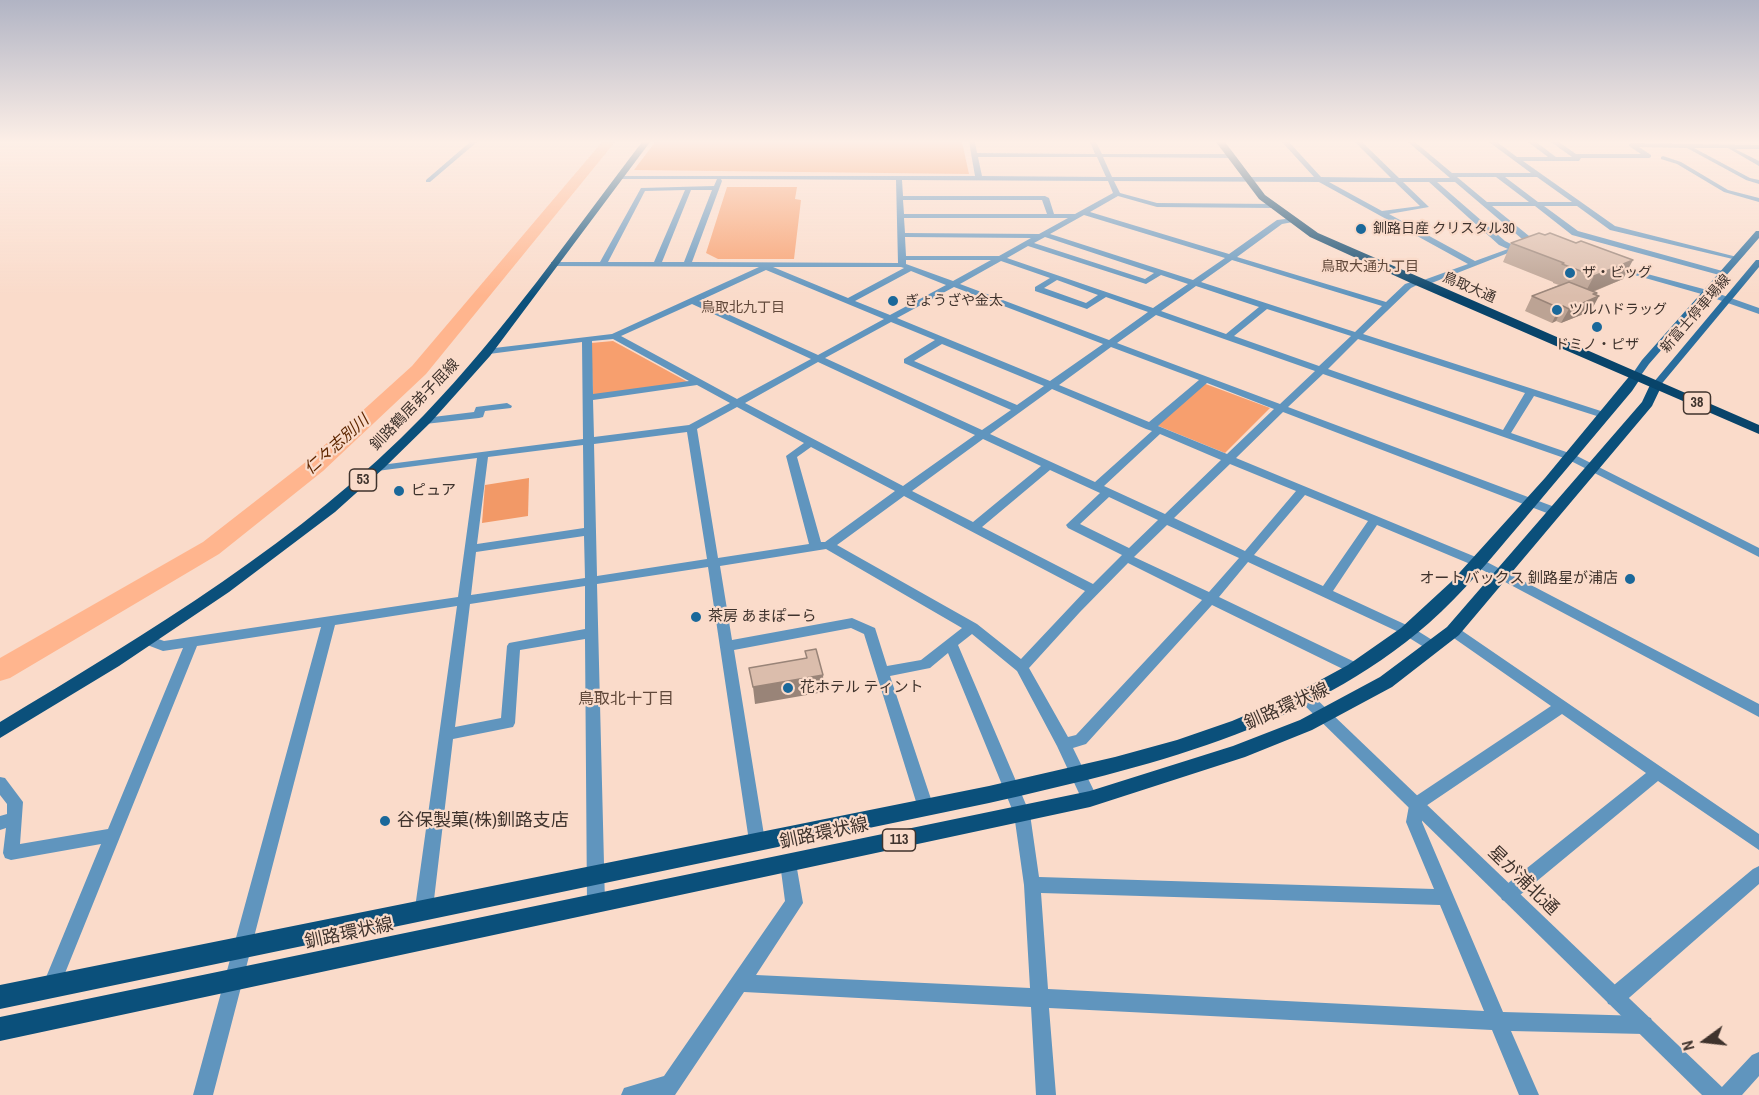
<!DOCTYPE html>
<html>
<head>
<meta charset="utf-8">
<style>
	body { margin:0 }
	#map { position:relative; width:1759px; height:1095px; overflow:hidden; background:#fadbca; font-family:"Archivo Narrow",sans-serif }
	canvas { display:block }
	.north { position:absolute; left:1675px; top:1011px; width:60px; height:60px; -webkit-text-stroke:4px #fadbca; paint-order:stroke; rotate:255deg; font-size:16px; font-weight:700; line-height:24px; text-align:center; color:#3f332d }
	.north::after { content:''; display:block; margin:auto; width:21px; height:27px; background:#3f332d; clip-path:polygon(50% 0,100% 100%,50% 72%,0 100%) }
</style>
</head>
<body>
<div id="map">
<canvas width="1759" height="1095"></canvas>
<div class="north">N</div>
</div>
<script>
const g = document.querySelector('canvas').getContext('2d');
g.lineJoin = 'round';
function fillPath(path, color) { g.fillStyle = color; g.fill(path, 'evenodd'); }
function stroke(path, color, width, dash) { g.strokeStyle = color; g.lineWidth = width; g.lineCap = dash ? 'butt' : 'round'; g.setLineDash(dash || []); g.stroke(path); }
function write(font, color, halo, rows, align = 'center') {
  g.font = font + ' "Archivo Narrow","Noto Sans JP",sans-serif'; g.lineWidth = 4.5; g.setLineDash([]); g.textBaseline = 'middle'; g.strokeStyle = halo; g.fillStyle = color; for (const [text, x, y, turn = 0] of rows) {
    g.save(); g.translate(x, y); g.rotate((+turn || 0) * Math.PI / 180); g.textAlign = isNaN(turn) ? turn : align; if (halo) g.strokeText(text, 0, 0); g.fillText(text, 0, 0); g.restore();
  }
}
const green = new Path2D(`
	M655,142H962L969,174L634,170Z
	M727,187H797L795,199L801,200L794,259H718L706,253Z
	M613,341L688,382L593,396L591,343Z
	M1203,383L1270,408L1225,453L1156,425Z`);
const forest = new Path2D(`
	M529,478L528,516L482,523L485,485Z`);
const river = new Path2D(`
	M602,142H615L426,374L323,471L219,554L10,678L0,681V658L203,542L307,461L412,366Z`);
const minor = new Path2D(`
	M470,142H477L430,182H426V180Z
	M969,142H975L977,153L1095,154L1090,142H1096L1102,154H1231L1234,156L1231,158L1103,157L1112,177H1314L1282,142H1289L1321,177L1391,178L1355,142H1362L1399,178H1450L1408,142H1415L1452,173H1531L1489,142H1497L1517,157H1548L1528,142H1536L1556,157H1572L1551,142H1559L1576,154H1641L1629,146V144L1631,143L1759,145V149H1735L1759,161V166L1728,148H1694L1750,178L1759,180V184L1746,180L1687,148L1639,147L1651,155V157L1649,158H1581L1579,161H1523L1615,226L1741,258L1737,260L1610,230L1577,206H1544L1578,231L1726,272V276H1723L1572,235L1535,206H1492L1534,240L1543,244L1539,246L1528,244L1455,182H1437L1505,241L1515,246L1522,244L1526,246L1424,286L1417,285L1411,288L1363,334L1607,413V417L1603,418L1534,396L1511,433L1575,455L1759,548V557L1567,459L1323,374L1288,407L1560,509L1562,512L1556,516L1552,515L1283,412L1236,458L1483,560L1759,704V717L1475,566L1377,525L1333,591L1413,628L1437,643L1439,646L1437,649H1427L1403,634L1248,562L1219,597L1359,664L1361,668L1359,672L1354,673L1349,672L1212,605L1086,744L1073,748L1098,799L1096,804L1090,806L1084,804L1057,746L1017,671L972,634L958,645L1030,814L1039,877L1434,889L1406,822L1410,800L1551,706L1448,634L1446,631L1448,628H1458L1759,834V850L1658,781L1514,900L1508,902L1502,900L1500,894L1502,888L1646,773L1562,714L1423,808L1422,822L1503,1012L1644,1016L1651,1018L1653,1025L1651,1032L1644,1034L1511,1031L1539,1095H1519L1492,1030L1049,1008L1056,1095H1036L1031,1007L744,992L675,1095H621L624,1088L664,1076L785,901L780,863L782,858L788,856L794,858L796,863L803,903L756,975L1030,988L1024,885L1014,814L948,653L930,668L890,676L934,808L932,813L926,815L920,813L918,808L864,634L851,628L734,650L765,841L763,846L757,848L751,846L749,841L708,567L597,584L605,904L602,910L596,912L590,910L587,904L585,639L520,650L515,723L513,727L453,739L433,908L430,914L424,916L418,914L415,908L457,606L335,625L213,1095H193L321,627L197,646L57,993L51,996L45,993L42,987L101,844L11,860L5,858L3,853L6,828L0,830V816L7,814V804L0,795V777L5,778L23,802L20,844L108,829L183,648L163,651L142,643L140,640L142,637L147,635L164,641L458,597L477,458L377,471L373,470L372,468L373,466L583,439L582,342L489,354L486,353V349L612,334L759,267L551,266V262H600L641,188L714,186L717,179H620L618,178V176H975ZM978,157H1097L1106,177L982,176ZM1457,177H1496L1529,202H1487ZM1505,177H1537L1572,202H1538ZM721,179L896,180L898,263L692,262L722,181ZM902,180L1108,181L1113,193L1075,214H1054L1049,198L1045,196H903ZM1114,181L1319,182L1468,264L1421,281L1417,280L1405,284L1386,302L1237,257L1282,224L1293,222V218L1277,220L1229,254L1090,212L1118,196L1157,207L1273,208L1277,206L1276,204L1157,203L1120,193ZM1329,182H1395L1420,206L1382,211ZM1403,182H1429L1499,245L1508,249L1475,261L1389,214L1429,207ZM685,190L654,262H608L645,191ZM691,190H712L684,262H662ZM903,200H1042L1047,214H904ZM1084,215L1225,258L1193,280L1050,234ZM904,218H1068L1039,234L905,233ZM905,237L1031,238L999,256H906ZM1045,237L1154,273L1145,279L1034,243ZM1028,246L1146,284L1161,275L1188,284L1153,308L1007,258ZM906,260H991L953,281L906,264ZM1232,260L1382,306L1355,332L1201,282ZM1001,261L1050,278L1035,287V291L1087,309L1106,297L1148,312L1109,340L960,284ZM773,267H901L904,268L848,298ZM766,270L884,319L818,355L699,301ZM911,271L946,285L890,315L855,301ZM1057,280L1098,295L1086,303L1044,288ZM1196,286L1259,307L1226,334L1161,311ZM954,287L1103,344L1050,381L897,318ZM692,304L811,359L737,399L621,336ZM1267,309L1351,336L1319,366L1234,336ZM1156,315L1315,371L1280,404L1117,343ZM891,322L935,340L904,359V363L1011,410L982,430L825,358ZM613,339L689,381L593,394L592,341ZM1358,339L1525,393L1503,430L1328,369ZM942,344L1044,386L1017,405L914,361ZM1111,347L1199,380L1149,422L1059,385ZM818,362L975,435L903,486L745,403ZM1207,383L1274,409L1227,454L1158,426ZM697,385L730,403L689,425L594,437L593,400ZM1052,389L1146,429L1152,431L1095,482L990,434ZM737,407L804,443L786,456L809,544L718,558L697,429ZM687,432L707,559L597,576L594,444ZM1160,434L1221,460L1165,514L1104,486ZM983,439L1041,466L973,522L912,491ZM583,445L584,528L477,544L488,457ZM811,447L895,491L825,542H821L797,457ZM1230,464L1296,491L1245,551L1174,518ZM1050,470L1100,493L1066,525L1068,528L1122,555L1093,584L982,527ZM1305,495L1368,521L1323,586L1254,555ZM904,496L1085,591L1021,659L977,624L837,545ZM1109,497L1158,520L1129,548L1080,524ZM1167,525L1239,558L1209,592L1134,557ZM584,536L585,578L471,595L476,552ZM826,549L962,628L921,660L887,666L875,628L852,618L732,640L720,566ZM1128,563L1202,600L1076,735L1068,737L1029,668L1080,612ZM585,586V629L509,643L507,646L501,718L455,727L470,604ZM1041,893L1440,905L1484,1011L1048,989Z
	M1663,156L1681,162L1728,190L1759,198V202L1724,192L1677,164L1661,159V157Z
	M1610,264L1711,291L1759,308V314L1705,295L1610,268Z
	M507,403L512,406L511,408L485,411L483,417L479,418L425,424L420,421L425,418L474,412L476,407Z
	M1759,866V884L1622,1004L1615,1006L1608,1004L1606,997L1608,990L1753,869Z
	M1759,1052V1076L1742,1095H1718L1721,1088L1752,1055Z`);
const tertiary = new Path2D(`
	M1304,691L1309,692L1723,1088L1726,1095H1702L1299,700L1297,696L1299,692Z`);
const secondary = new Path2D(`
	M1756,231H1759V238L1649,364L1639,378H1633L1631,376L1642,360Z
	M1756,260H1759V267L1659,387H1653V383Z`);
const primary = new Path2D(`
	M642,142H650L490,356L431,422L384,468L335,512L229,592L119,666L0,738V722C149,632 302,541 424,415C505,331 571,235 642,142Z
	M1636,372L1642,376L1632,391C1595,435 1558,479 1521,523C1492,557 1463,593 1429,623C1307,730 1143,768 989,803L0,1009V985L989,786L1115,757L1177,740L1232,721L1291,696L1348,665L1401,628L1451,582L1545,478L1632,373Z
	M1656,381L1662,385L1652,406L1459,635L1392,687L1312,730L1245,757L1090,807L0,1041V1017L1090,791L1233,746L1300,720L1380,677L1447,627L1642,402L1650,385Z`);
const trunk = new Path2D(`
	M1216,142H1225L1265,195L1318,233L1759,425V434L1413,284L1310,237L1259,199Z`);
const wall = new Path2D(`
	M1511,243L1623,279L1593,292L1597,293L1591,311L1561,323L1556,321L1552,323L1525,311L1532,296L1559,285L1553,283V282L1503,262Z`);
const shadedWall = new Path2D(`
	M1633,260L1623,279L1584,295L1594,276Z
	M1597,293L1594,299L1599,296L1591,311L1561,323L1569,309Z
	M1563,306L1556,321L1552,323L1559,308Z
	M823,675L824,692L755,704L753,687Z`);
const building = new Path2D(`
	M1539,233L1545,235L1550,233L1576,243L1581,241L1633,260L1594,276L1562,264L1564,263L1511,243Z
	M1569,282L1597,293L1593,294L1599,296L1569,309L1563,306L1559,308L1532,296Z
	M816,649L823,675L753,687L749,668L807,658L805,651Z`);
const markers = [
	[1361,229,6,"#1a689a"],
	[1570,273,6,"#1a689a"],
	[893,301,6,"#1a689a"],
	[1557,310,6,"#1a689a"],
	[1597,327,6,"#1a689a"],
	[399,491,6,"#1a689a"],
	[1630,579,6,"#1a689a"],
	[696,617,6,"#1a689a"],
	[788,688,6,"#1a689a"],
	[385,821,6,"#1a689a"]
];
const farPoinames = [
	["釧路日産 クリスタル30",1373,229],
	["ザ・ビッグ",1582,273],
	["ぎょうざや金太",905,301],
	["ツルハドラッグ",1569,310],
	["ドミノ・ピザ",1597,345,"center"]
];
const farNeighbourhoodnames = [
	["鳥取大通九丁目",1370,267],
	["鳥取北九丁目",743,308]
];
const farStreetnames = [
	["鳥取大通",1469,288,23],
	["新富士停車場線",1696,314,-49]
];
const shields = [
	[1697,403,27],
	[363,480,27],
	[899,840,33]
];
const shieldNames = [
	["38",1697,403],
	["53",363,480],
	["113",899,840]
];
const streetNames = [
	["釧路鶴居弟子屈線",415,405,-46]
];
const poiNames = [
	["ピュア",411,491],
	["オートバックス 釧路星が浦店",1618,579,"right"],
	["茶房 あまぽーら",708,617],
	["花ホテル ティント",800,688]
];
const waterNames = [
	["仁々志別川",337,445,-42]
];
const neighbourhoodNames = [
	["鳥取北十丁目",626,700]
];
const nearStreetnames = [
	["釧路環状線",1287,707,-24],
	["釧路環状線",824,834,-12],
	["星が浦北通",1523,881,44],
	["釧路環状線",349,934,-12]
];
const nearPoinames = [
	["谷保製菓(株)釧路支店",397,821]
];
fillPath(green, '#f79f6e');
fillPath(forest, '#f29967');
fillPath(river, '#ffb58e');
fillPath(minor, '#6095be');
fillPath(tertiary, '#6095be');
fillPath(secondary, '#296d9d');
fillPath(primary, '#0b507b');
fillPath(trunk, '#08446a');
fillPath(wall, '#bca394');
fillPath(shadedWall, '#998478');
fillPath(building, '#dbbdac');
stroke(building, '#998478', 1.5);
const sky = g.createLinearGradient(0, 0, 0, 296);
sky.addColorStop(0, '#b1b4c4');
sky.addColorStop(0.48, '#fdefe7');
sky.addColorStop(1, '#fdefe700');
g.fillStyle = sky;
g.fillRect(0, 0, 1759, 296);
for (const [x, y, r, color] of markers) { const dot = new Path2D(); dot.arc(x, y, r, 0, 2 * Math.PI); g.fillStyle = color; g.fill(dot); stroke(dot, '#fadbca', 2); }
write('14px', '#3f332d', '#fadbca', farPoinames, 'left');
write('14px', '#62493b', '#fadbca', farNeighbourhoodnames);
write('14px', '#3f332d', '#fadbca', farStreetnames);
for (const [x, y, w] of shields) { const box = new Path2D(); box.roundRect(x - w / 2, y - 11, w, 22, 4.5); g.fillStyle = '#fadbca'; g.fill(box); stroke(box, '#3f332d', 1.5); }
write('bold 14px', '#3f332d', null, shieldNames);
write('15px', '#3f332d', '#fadbca', streetNames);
write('15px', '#3f332d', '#fadbca', poiNames, 'left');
write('italic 16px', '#5f2700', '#fadbca', waterNames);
write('16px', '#62493b', '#fadbca', neighbourhoodNames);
write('18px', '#3f332d', '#fadbca', nearStreetnames);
write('18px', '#3f332d', '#fadbca', nearPoinames, 'left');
</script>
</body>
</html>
